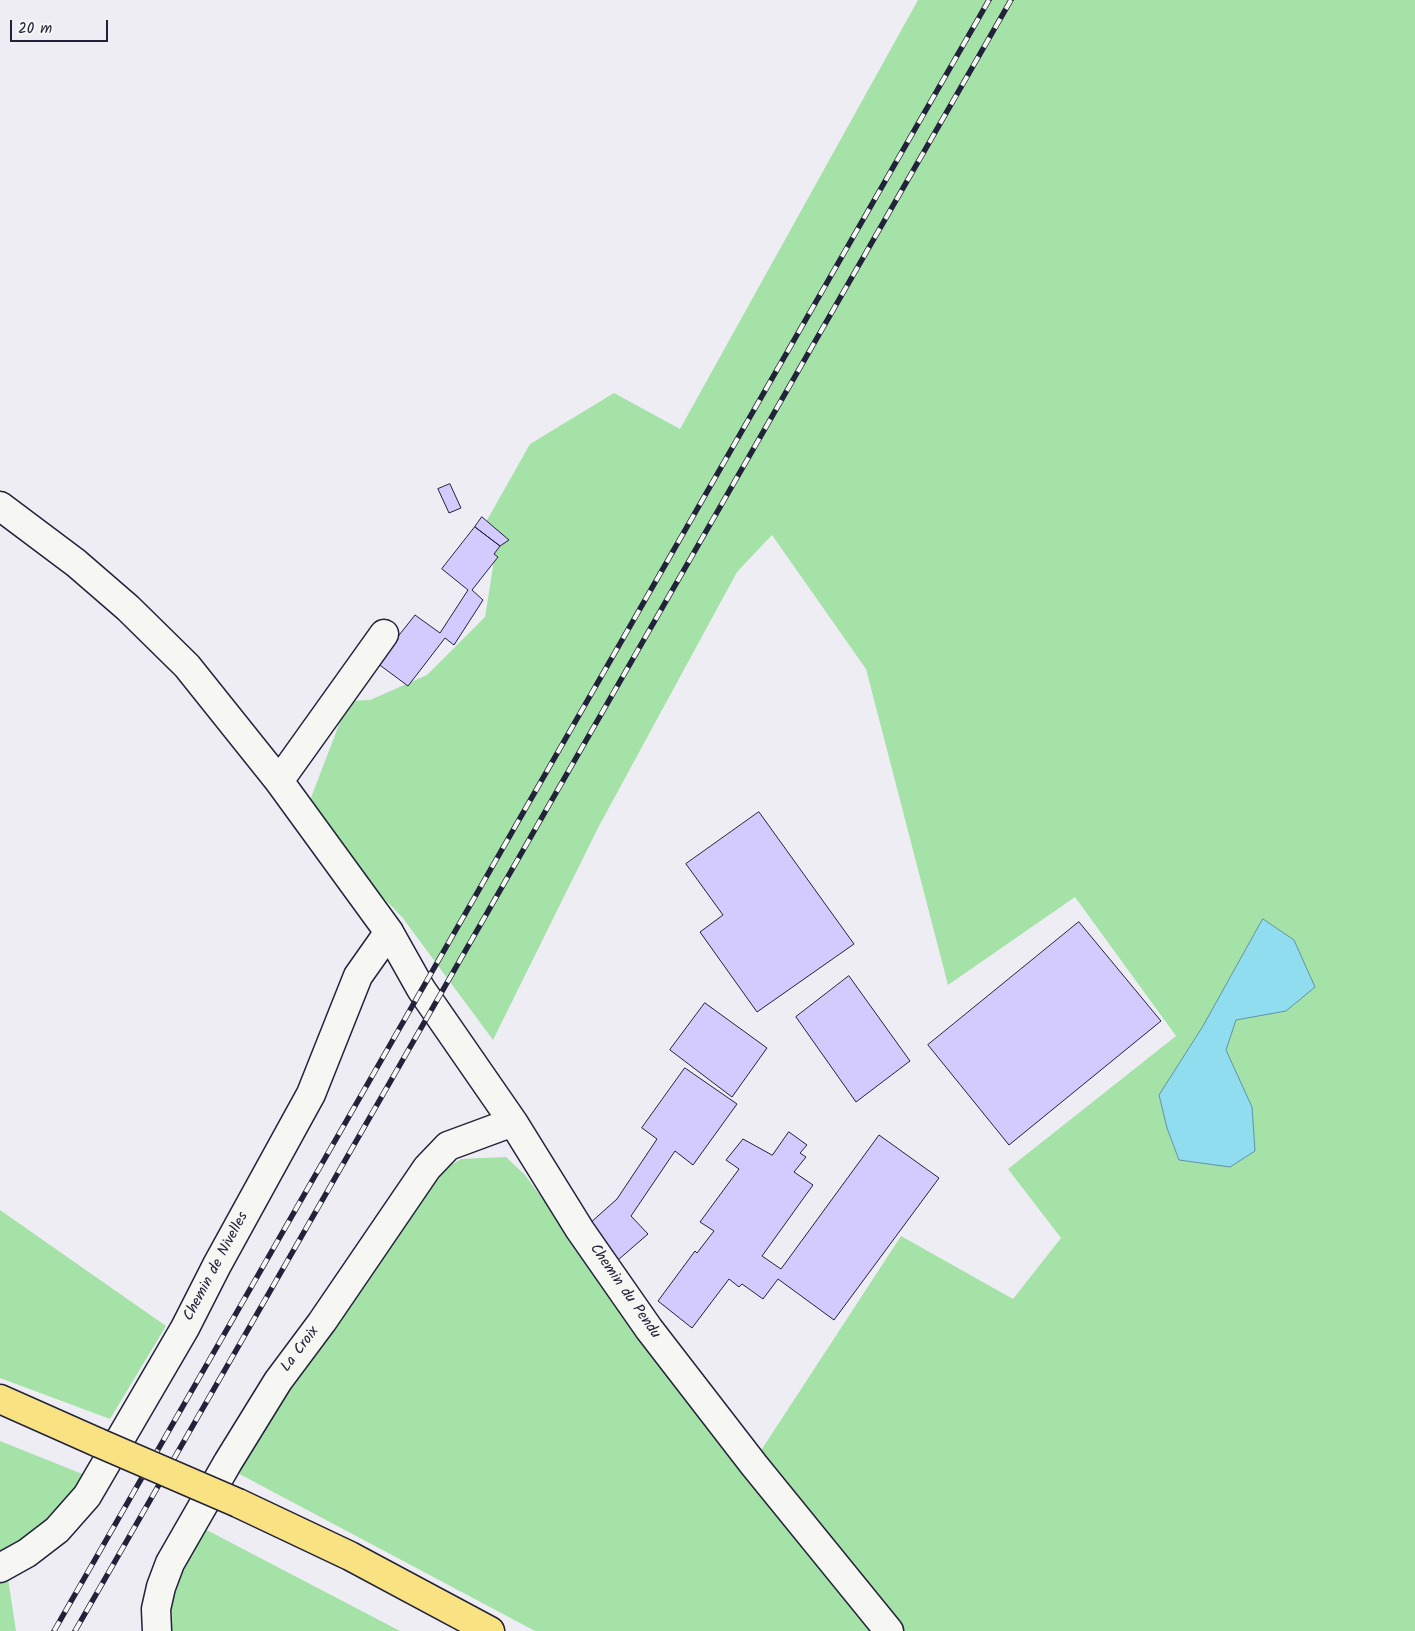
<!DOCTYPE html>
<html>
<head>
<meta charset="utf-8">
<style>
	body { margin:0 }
	#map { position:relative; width:1415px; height:1631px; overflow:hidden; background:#efedf4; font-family:Kalam,sans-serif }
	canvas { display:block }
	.scale { position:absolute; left:10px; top:20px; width:98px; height:22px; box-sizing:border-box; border:2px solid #22223b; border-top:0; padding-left:6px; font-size:15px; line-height:18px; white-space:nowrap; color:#22223b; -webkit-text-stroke:4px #f6f6f2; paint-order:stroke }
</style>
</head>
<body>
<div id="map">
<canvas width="1415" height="1631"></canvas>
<div class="scale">20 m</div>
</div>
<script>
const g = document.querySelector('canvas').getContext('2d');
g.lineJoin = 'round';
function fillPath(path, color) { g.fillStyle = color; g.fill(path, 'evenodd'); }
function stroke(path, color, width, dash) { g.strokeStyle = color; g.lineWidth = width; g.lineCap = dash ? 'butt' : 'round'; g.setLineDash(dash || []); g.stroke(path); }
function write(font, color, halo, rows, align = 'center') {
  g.font = font + ' Kalam,sans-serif'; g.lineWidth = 4.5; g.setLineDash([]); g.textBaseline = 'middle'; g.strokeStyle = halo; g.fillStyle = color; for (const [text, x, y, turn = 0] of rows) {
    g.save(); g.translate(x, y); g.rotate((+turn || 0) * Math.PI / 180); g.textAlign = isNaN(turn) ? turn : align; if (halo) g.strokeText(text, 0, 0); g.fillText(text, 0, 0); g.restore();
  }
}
const green = new Path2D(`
	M918,0H1415V1631H901L758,1455L901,1236L1013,1299L1061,1238L1008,1169L1176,1036L1075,897L948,985L866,669L772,535L737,572L599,826L493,1040L402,917L304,816L348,701L370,700L427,675L485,617L495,554L482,529L530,444L614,393L680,429Z
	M506,1157L525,1175L731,1456L874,1631H535L230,1469L432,1176L461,1159Z
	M0,1210L166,1326L110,1419L0,1378Z
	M0,1441L85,1475L76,1490L46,1525L0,1560Z
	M201,1527L400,1631H167L166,1597Z
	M6,1565L16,1631H0V1568Z`);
const water = new Path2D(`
	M1263,919L1294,940L1315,987L1286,1011L1236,1020L1226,1050L1252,1107L1255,1151L1230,1167L1179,1160L1167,1128L1159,1095L1203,1026Z`);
const building = new Path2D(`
	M450,484L461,508L449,513L438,489Z
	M482,517L509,540L500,546L475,527Z
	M475,527L500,546L494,554L498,557L472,590L483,600L454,645L445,638L408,686L377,663L415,615L440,633L468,590L442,569Z
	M759,812L854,944L757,1012L700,932L723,915L686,864Z
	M1079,922L1161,1021L1009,1145L928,1045Z
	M849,976L910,1061L856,1102L796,1017Z
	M705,1003L767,1048L732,1097L670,1050Z
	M685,1068L737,1104L693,1165L675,1151L631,1216L648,1234L618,1260L589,1224L617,1199L657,1139L642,1128Z
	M789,1132L807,1145L800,1153L806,1157L794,1172L813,1185L762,1256L781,1269L879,1135L939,1178L834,1320L778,1279L763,1299L742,1284L739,1287L729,1279L692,1328L658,1301L695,1251L697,1253L714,1231L700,1222L739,1169L726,1160L743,1139L772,1155Z`);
const minor = new Path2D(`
	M0,506L76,563L128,608L187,666L279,781L389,932L421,989L513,1122L580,1230L649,1329L754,1465L889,1631
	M279,781L384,634
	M0,1568L27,1553L57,1530L87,1496L185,1328L217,1265L311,1094L358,976L389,932
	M157,1631L156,1609L161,1587L170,1563L228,1462L278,1381L322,1322L427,1168L448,1146L513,1122`);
const highway = new Path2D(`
	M0,1399L99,1443
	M238,1503L350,1556L490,1631`);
const rail = new Path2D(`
	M54,1631L989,0
	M75,1631L1011,0`);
const highwayBridge = new Path2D(`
	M99,1443L238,1503`);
const streetNames = [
	["Chemin de Nivelles",217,1267,-62],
	["Chemin du Pendu",624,1292,55],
	["La Croix",301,1350,-53]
];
fillPath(green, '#a5e2a8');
fillPath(water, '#8fddee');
stroke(water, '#6392a6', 1);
fillPath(building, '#d3cafd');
stroke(building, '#22223b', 1);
stroke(minor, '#22223b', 31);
stroke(highway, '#22223b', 31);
stroke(minor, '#f6f6f2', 28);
stroke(highway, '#f8e281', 28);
stroke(rail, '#22223b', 5.5);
stroke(rail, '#f6f6f2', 4, [11]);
stroke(highwayBridge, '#22223b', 31, []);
stroke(highwayBridge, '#f8e281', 28);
write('15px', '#22223b', '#f6f6f2', streetNames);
</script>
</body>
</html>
